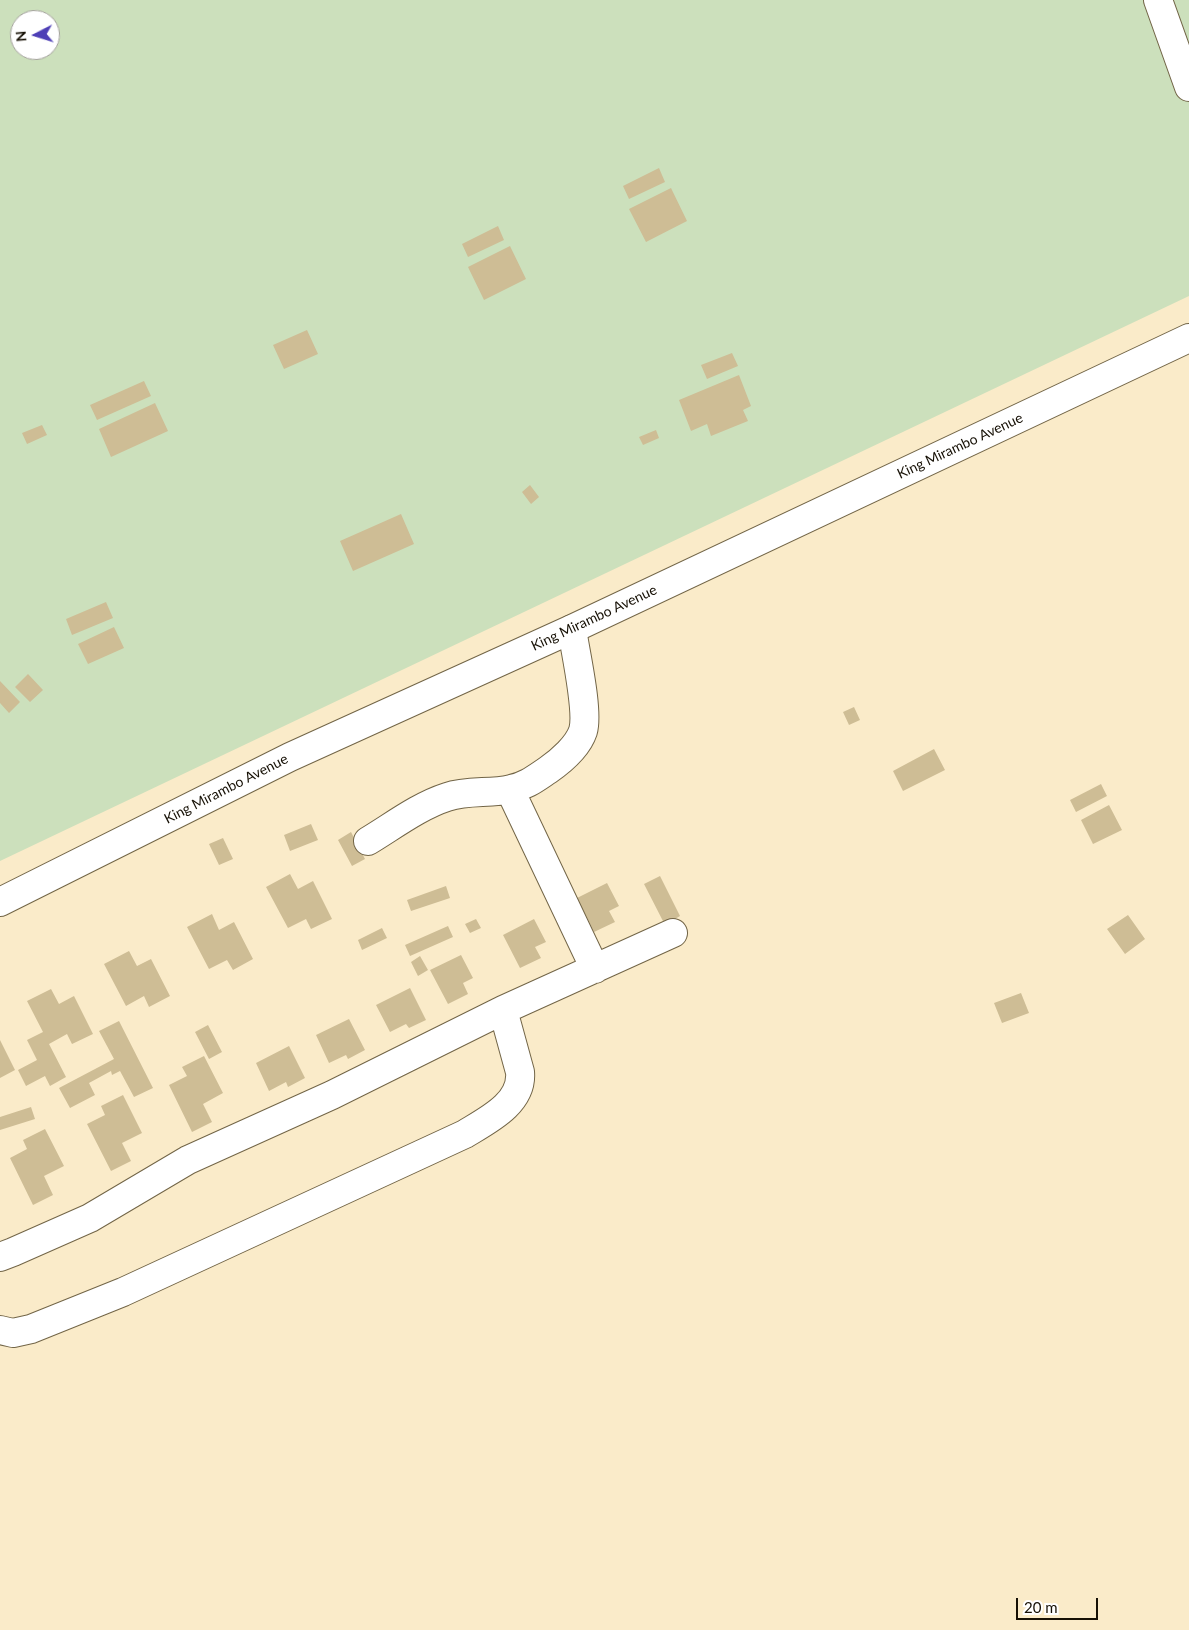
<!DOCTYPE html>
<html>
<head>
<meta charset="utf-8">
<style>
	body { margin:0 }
	#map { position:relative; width:1189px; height:1630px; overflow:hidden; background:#faebc9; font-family:Lato,sans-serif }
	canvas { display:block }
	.north { position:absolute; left:10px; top:10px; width:50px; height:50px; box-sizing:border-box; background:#fff; border:1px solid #a29f9b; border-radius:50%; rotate:265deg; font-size:14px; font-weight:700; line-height:20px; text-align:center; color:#161005 }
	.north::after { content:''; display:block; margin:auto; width:18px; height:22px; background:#4e3fb6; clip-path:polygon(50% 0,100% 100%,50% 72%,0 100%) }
	.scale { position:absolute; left:1016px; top:1598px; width:82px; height:22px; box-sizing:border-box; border:2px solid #161005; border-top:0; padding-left:6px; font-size:15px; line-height:18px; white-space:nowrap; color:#161005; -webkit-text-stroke:4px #fff; paint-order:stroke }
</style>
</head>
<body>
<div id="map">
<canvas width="1189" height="1630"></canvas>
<div class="north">N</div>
<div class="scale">20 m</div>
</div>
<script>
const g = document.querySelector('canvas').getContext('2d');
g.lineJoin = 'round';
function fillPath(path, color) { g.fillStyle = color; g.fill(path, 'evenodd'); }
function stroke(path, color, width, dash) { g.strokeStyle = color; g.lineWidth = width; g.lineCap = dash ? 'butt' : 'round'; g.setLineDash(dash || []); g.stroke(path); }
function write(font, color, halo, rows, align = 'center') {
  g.font = font + ' Lato,sans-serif'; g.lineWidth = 4.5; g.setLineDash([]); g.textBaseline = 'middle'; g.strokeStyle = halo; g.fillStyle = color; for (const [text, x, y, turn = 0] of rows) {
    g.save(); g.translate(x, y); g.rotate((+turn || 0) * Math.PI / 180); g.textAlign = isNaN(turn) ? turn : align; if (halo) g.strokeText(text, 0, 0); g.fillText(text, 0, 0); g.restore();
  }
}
const green = new Path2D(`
	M0,0H1189V296L0,861ZM20,20H50V50H20Z`);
const building = new Path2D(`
	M659,168L665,182L629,199L623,186Z
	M671,188L687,221L646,242L629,209Z
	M498,226L504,240L468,257L462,244Z
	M510,246L526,279L484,300L468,267Z
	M307,330L318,354L284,369L273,345Z
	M732,353L738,366L707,379L701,365Z
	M739,375L751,406L743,410L748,421L711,436L707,424L691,431L679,400Z
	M144,381L151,396L97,420L90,405Z
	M155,403L168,431L111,457L99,429Z
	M42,425L47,435L27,444L22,433Z
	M656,430L659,438L643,445L639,437Z
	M530,485L539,497L531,504L522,492Z
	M401,514L414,544L353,571L340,541Z
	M106,602L113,618L72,635L66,619Z
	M114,627L124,648L88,664L78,644Z
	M28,674L43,690L30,702L15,687Z
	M0,681L20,702L9,713L0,703Z
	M854,707L860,720L849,725L843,712Z
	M934,749L945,770L903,791L893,771Z
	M1101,784L1107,796L1076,812L1070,800Z
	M1109,805L1122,830L1093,844L1081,820Z
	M311,824L318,840L290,851L284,835Z
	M351,832L365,859L352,866L338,840Z
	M223,838L233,859L219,865L209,844Z
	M290,874L298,889L313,881L332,919L311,929L306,919L288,928L266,887Z
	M660,876L680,916L665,925L644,884Z
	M607,883L619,906L609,911L615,922L594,932L577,898Z
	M446,886L450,898L411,911L407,900Z
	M212,914L219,930L234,922L253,959L233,970L227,960L209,969L187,927Z
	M1128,915L1145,939L1125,954L1107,929Z
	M476,919L481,928L470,933L465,924Z
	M534,919L546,942L535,947L541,958L520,968L503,935Z
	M448,926L453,937L410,956L405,945Z
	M382,928L387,938L362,950L358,940Z
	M129,951L137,966L151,959L170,996L149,1007L144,996L126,1006L104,964Z
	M461,955L473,978L463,983L468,994L448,1004L430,970Z
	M420,956L428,970L418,976L411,962Z
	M410,988L426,1020L409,1028L406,1024L390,1032L376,1005Z
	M51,989L59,1004L74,996L93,1034L72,1044L67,1034L49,1044L66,1077L50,1086L45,1076L26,1086L18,1070L37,1060L27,1040L43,1032L27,1001Z
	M1021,993L1029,1013L1002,1023L994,1003Z
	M349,1019L365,1050L348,1059L346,1055L329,1063L316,1035Z
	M119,1021L153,1088L134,1097L120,1071L112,1075L111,1071L89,1083L95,1095L70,1108L59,1088L114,1059L99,1031Z
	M208,1025L222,1052L209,1059L195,1032Z
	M0,1040L15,1070L0,1078Z
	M289,1046L305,1078L288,1087L286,1082L269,1091L256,1063Z
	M204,1056L223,1093L203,1104L212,1122L192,1132L169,1085L187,1076L182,1067Z
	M123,1095L142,1133L122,1143L131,1161L111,1171L87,1124L105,1115L101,1106Z
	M31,1107L35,1119L0,1130V1117Z
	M45,1129L64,1166L44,1176L53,1195L33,1205L10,1158L27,1149L23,1140Z`);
const street = new Path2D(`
	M1158,0L1189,87
	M510,790L595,969
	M368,841C393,826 419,806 447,797C468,790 490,794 511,789C526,786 536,778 548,770C561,761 578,746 583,731C589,711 575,651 572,629
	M0,1257L13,1252L90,1218L188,1160L332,1095L503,1010L673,933
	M0,1330L13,1333L31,1329L123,1292L465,1134C488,1120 523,1103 520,1072L503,1010`);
const secondary = new Path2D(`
	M0,902L290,757L572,629L1189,338`);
const streetNames = [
	["King Mirambo Avenue",960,446,-25],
	["King Mirambo Avenue",594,618,-25],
	["King Mirambo Avenue",226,789,-27]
];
fillPath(green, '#cce0bc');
fillPath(building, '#cebd95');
stroke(street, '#726547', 30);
stroke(secondary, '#726547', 30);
stroke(street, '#fff', 28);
stroke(secondary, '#fff', 28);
write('14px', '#161005', '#fff', streetNames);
</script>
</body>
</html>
